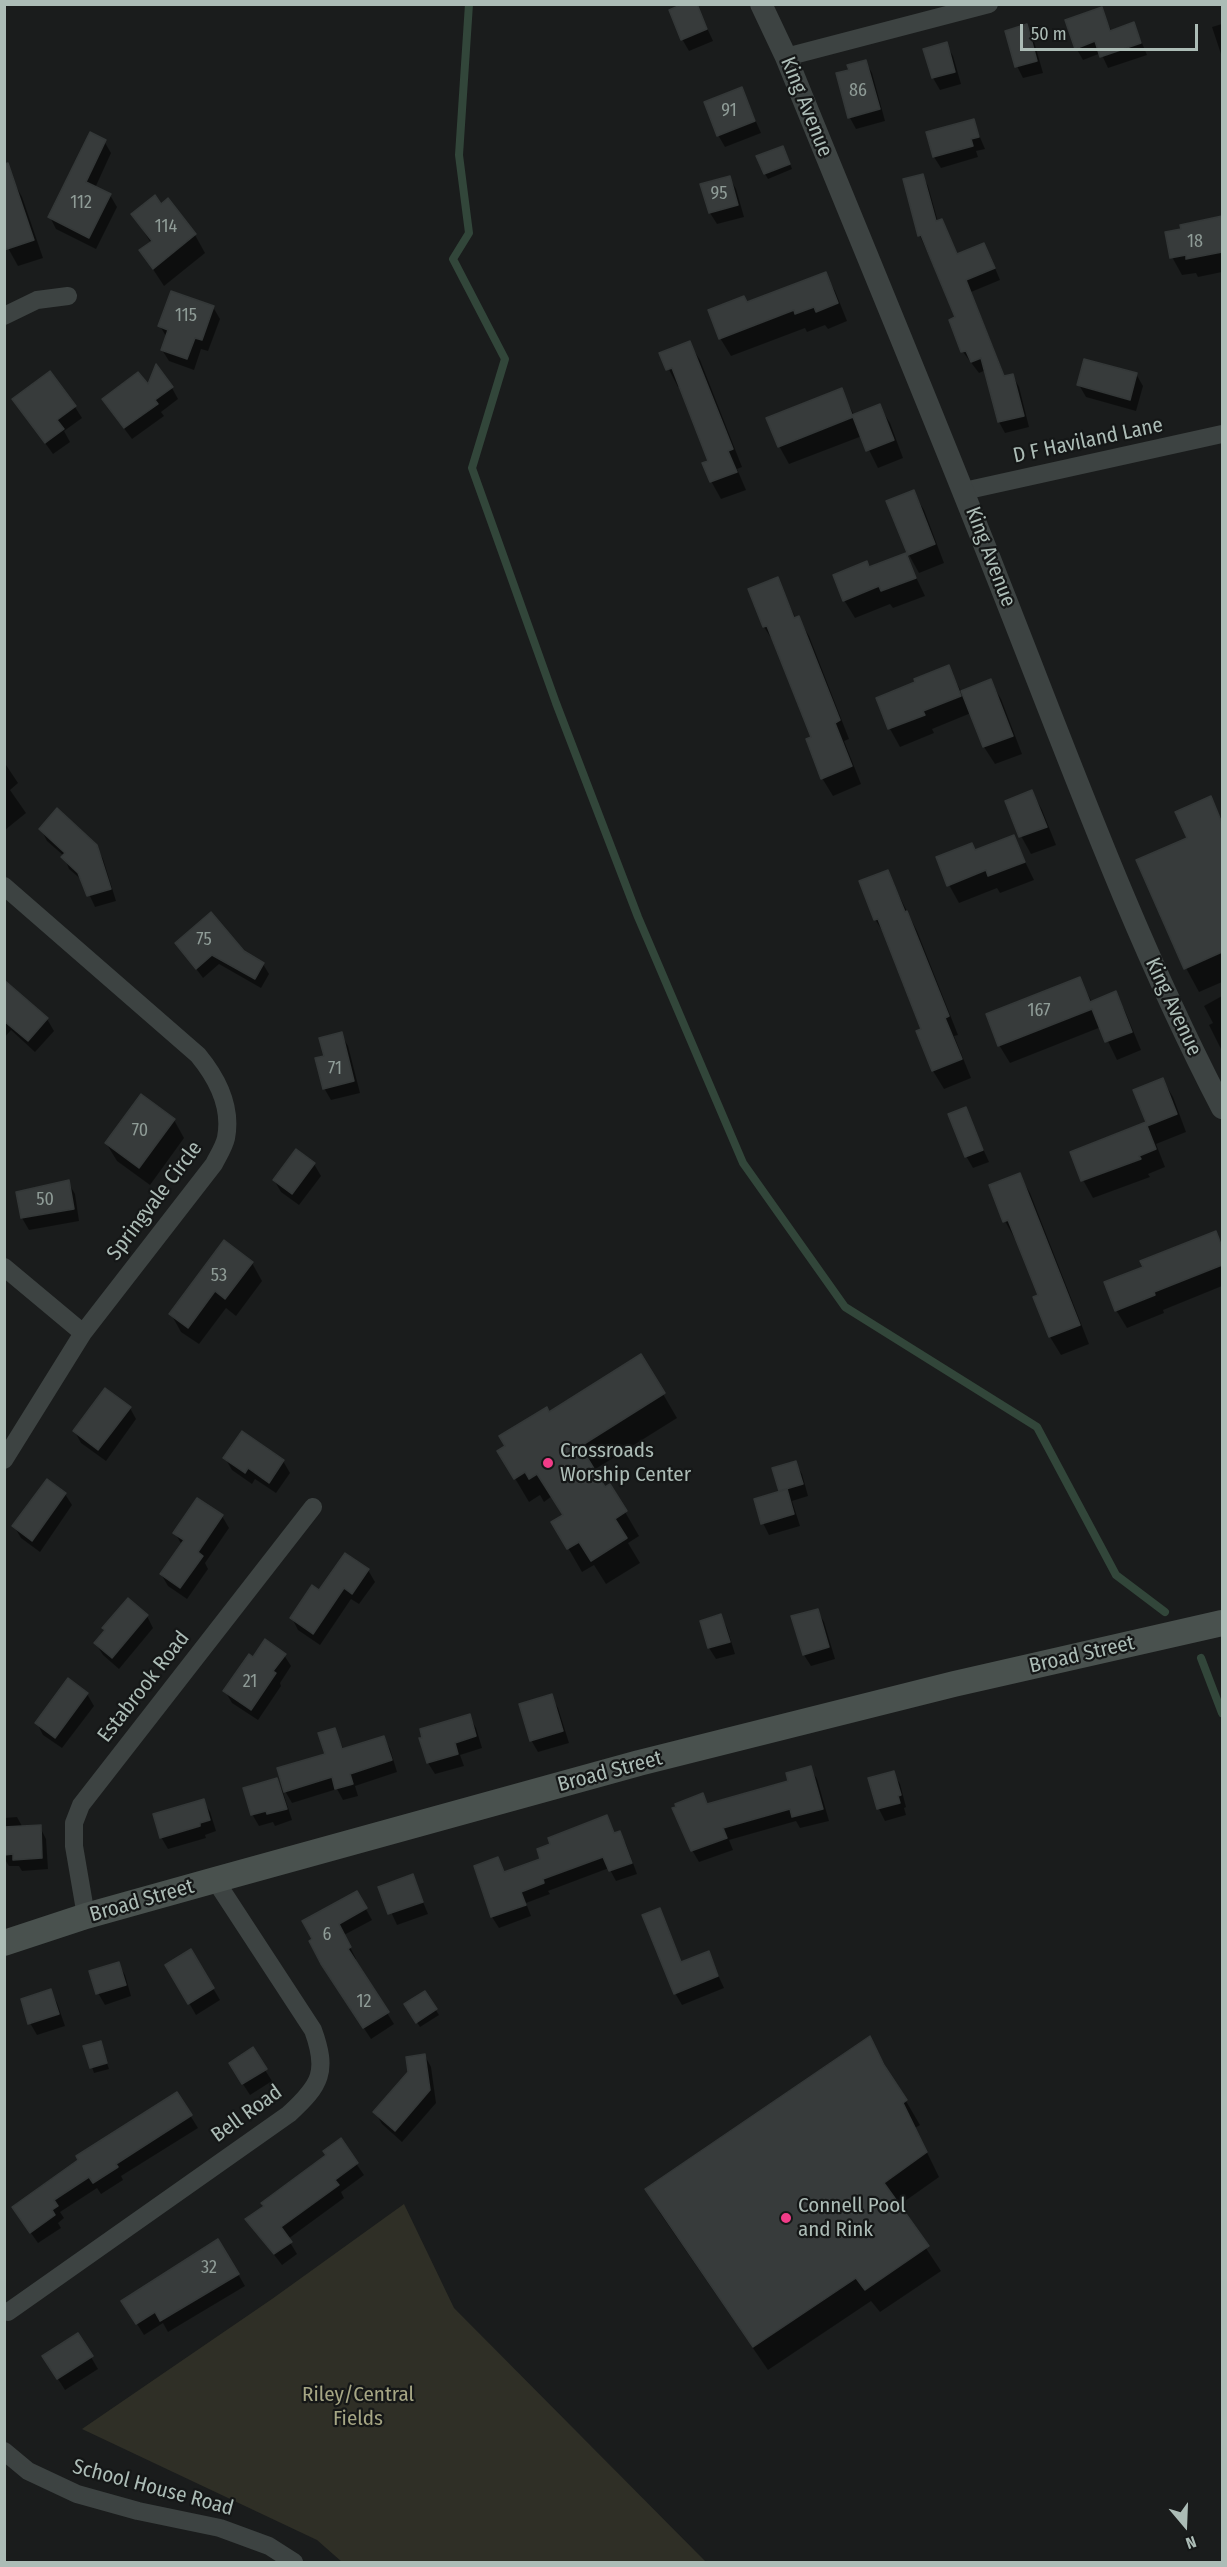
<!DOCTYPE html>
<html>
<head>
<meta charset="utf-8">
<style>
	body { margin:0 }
	#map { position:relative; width:1227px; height:2567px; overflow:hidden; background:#1a1c1c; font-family:"Fira Sans Condensed",sans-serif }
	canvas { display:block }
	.frame { position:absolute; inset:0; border:6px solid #acbcb6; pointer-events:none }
	.north { position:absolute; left:1155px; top:2495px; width:60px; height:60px; -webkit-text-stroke:4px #151717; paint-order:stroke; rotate:161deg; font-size:16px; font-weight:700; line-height:24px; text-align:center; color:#acbcb6 }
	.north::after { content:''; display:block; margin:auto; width:21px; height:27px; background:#acbcb6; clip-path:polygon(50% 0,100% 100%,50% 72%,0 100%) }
	.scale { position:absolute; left:1020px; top:24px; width:178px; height:27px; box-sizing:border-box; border:3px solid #acbcb6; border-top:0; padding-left:8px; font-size:18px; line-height:21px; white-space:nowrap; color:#acbcb6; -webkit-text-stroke:4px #151717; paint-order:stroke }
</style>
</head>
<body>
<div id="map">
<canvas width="1227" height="2567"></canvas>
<div class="frame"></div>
<div class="north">N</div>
<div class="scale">50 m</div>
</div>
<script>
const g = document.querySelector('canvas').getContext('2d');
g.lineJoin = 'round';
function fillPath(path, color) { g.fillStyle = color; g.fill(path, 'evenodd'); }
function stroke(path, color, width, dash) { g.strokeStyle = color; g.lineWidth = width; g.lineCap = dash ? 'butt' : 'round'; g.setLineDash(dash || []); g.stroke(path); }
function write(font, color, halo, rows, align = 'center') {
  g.font = font + ' "Fira Sans Condensed",sans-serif'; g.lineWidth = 4.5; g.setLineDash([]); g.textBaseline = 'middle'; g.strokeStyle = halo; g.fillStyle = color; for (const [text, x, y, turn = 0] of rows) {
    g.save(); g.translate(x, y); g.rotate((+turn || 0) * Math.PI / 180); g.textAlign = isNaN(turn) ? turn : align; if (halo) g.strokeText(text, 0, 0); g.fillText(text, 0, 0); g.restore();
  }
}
const green = new Path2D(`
	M404,2204L454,2308L706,2562H342L317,2540L82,2429L272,2299Z`);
const shadow = new Path2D(`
	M696,4L713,41L689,51L682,39Z
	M1101,9L1112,32L1134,24L1147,55L1108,68L1101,53L1083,60L1076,48Z
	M1222,24V57L1212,27Z
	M1026,26L1033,38L1043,73L1023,78L1017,66Z
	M946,44L953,56L961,84L940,90L933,78L925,50Z
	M865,61L872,73L885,121L856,129L850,118L851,71Z
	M741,88L761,133L725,147L718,135Z
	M973,121L985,149L976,151L978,157L941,168L934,157Z
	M104,141L111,153L95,188L110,195L117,207L96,249L56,229L50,217Z
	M786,153L792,169L768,179L765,174Z
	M922,175L928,186L938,222L941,220L958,255L984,244L990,256L1000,280L971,292L1005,377L1013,376L1019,387L1029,427L1005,433L999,422L986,370L979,373L963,352L957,318L920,236L904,180Z
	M729,177L736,189L744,217L717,224L710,213Z
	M12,179L22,197L43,258L18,266L8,248Z
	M168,200L195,235L205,253L164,286L141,251L151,243L133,214L161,206Z
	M1222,218V272L1198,277L1196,273L1182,275L1172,257L1182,230V226Z
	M825,274L835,291L847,321L828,329L825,325L807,332L805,328L731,356L720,338L747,304Z
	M213,307L220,319L208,351L201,349L194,370L169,361L162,350L167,338L160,326Z
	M689,343L700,360L742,467L737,469L746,490L721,499L711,481L710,462L680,386L678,387L661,354Z
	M1136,374L1143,386L1136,411L1086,397L1079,385Z
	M148,388H172L178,399L161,412L164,416L132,439L111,411Z
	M841,390L854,415L879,406L890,423L903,458L878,468L862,436L789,464L779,446Z
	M14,400L75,407L82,418L64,431L70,442L53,454Z
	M913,492L924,510L944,563L919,573L909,555L888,502Z
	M905,554L925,596L893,608L890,604L855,618L844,600L869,568Z
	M777,579L796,619L798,618L809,636L849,739L844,741L861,784L833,796L822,778L813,738L775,644L764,627Z
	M948,667L962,693L990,681L1001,699L1022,754L995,764L984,747L971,713L932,729L934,733L900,747L890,729L878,699L917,683Z
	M4,762L18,783L10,790L26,813L5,830Z
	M1032,792L1042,810L1056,845L1031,854L1021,836Z
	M1210,798L1222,820V982L1199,992L1186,968L1138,861L1189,839Z
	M41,829L96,846L103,859L116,901L95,907L83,881L69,869L64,856L47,841Z
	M1013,837L1034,880L1000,893L997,888L959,903L949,885L975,851Z
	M887,872L917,931L958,1035L954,1036L971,1078L944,1089L933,1071L918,1032L923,1030L886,937L875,919Z
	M177,943L243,952L263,964L269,974L261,988L219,964L203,978Z
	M1079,979L1092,1002L1115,993L1125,1011L1141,1050L1117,1060L1101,1027L1010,1063L999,1045Z
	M4,982L47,1019L54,1031L35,1052L11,1030L4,1038Z
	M1222,996V1051L1209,1025L1213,1023L1204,1006Z
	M341,1034L348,1046L360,1093L331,1100L324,1088L325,1057Z
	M1162,1079L1173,1097L1186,1132L1156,1144L1165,1167L1148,1174L1150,1177L1093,1198L1083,1180L1148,1123Z
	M965,1109L989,1162L973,1168L966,1156Z
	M174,1120L184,1138L150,1185L117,1161L106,1143Z
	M314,1164L321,1176L299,1205L281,1192L274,1180Z
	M1019,1175L1030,1193L1089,1344L1061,1355L1050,1337L1035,1298L1040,1296L1017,1238L1015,1239L1005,1221Z
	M68,1182L75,1194L79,1221L29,1230L22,1218L18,1193Z
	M1215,1233L1222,1245V1286L1163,1310L1164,1313L1127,1328L1116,1310L1145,1268Z
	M252,1263L262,1281L236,1316L226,1308L199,1344L181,1332L171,1314Z
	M663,1394L677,1418L597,1468L601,1476L598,1478L605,1489L610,1486L639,1536L628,1543L640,1563L606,1584L594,1565L582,1572L567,1546L564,1516L552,1496L544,1502L540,1495L529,1502L513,1475L549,1414Z
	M130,1408L136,1419L106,1461L81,1443L75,1432Z
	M242,1433L283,1461L290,1473L276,1493L255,1479L252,1484L232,1470L225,1458Z
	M795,1463L802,1474L808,1496L792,1501L800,1526L769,1535L763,1523L782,1492Z
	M65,1494L72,1505L40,1552L21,1538L14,1526Z
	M198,1500L222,1516L229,1528L205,1563L208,1569L187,1599L168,1586L161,1574L182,1545L175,1533Z
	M368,1570L375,1582L359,1604L351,1599L320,1645L298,1630L292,1618L320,1592Z
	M817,1610L824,1622L835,1659L811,1666L804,1655L793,1617Z
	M147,1616L153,1628L119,1669L103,1655L96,1644Z
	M721,1616L727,1628L735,1654L716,1659L709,1648Z
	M284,1655L291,1666L280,1683L281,1686L258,1720L232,1703L225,1691L253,1659Z
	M68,1680L87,1694L94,1706L62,1748L43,1735L37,1723Z
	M551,1696L558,1708L569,1743L538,1752L531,1740Z
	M469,1716L476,1728L482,1748L460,1755L464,1766L435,1774L428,1763L421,1739Z
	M334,1730L344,1750L384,1738L390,1749L397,1772L355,1786L358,1796L343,1800L337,1789L292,1803L285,1791L327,1755Z
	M810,1768L817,1779L829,1821L800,1828L796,1821L729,1840L733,1850L699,1862L692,1850L702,1795L708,1805L790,1782Z
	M893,1773L900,1784L906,1807L904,1808L906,1815L885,1821L879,1809L870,1779Z
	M277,1780L283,1792L292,1820L275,1826L273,1822L259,1826L252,1814Z
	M203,1800L210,1812L216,1831L205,1835L206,1838L168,1849L161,1837Z
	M17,1817L23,1828L40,1827L46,1839L48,1869L22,1871L19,1866H9L4,1858V1818Z
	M606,1817L615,1834L619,1833L626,1844L637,1874L616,1881L609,1868L548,1891L550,1894L526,1903L531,1916L499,1928L492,1917L476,1867L497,1858L505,1873L542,1859Z
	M412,1876L428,1914L397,1925L380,1888Z
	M357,1893L372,1920L344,1935L356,1959L354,1960L394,2024L371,2039L329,1975L314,1940Z
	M659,1910L682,1963L708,1953L724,1988L682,2005L675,1993Z
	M191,1951L220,2000L196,2015L167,1965Z
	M118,1964L125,1975L131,1996L105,2005L98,1993Z
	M51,1991L57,2003L65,2026L37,2035L30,2023Z
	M425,1993L439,2015L420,2027L406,2005Z
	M869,2038L920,2125L915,2128L939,2177L898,2206L941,2271L880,2312L871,2301L768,2370L660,2213L646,2190Z
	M100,2043L109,2069L94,2073L85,2047Z
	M425,2056L431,2067L436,2103L402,2142L382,2124L375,2112Z
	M265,2070L272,2081L250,2095L237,2075Z
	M177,2094L198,2128L121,2176L123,2180L101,2194L97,2188L60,2212L64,2218L58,2223L61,2228L38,2243L21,2219Z
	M340,2140L364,2175L341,2192L344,2198L288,2239L297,2254L282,2265L247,2220L327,2156Z
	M238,2274L245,2286L168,2332L163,2323L144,2335L130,2313Z
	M78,2335L98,2369L65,2390L51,2368Z`);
const stream = new Path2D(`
	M469,4L459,155L469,233L453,259L505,359L472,468L556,703L638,917L743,1163L845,1307L1037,1427L1116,1575L1165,1612
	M1201,1658L1222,1713`);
const building = new Path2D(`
	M683,4H697L707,29L681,40L669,10Z
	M1102,7L1110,31L1134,22L1141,43L1100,57L1095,41L1075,49L1065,20Z
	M1027,24L1037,61L1015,67L1005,31Z
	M947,42L955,72L932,78L923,49Z
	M866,60L880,109L848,118L836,73L849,70L847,65Z
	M742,87L755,121L717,136L704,102Z
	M974,119L979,137L971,139L973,146L933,157L926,132Z
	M90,132L106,140L86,182L111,194L89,238L48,217Z
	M783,146L790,164L764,174L756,156Z
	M8,163L34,240L4,250V164Z
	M923,174L936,221L942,219L957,254L984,243L995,268L966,280L1004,376L1013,374L1024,416L998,422L981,358L971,362L966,351L961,352L949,320L955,317L930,257L921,235L918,236L903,179Z
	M730,176L738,205L709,213L700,184Z
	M155,195L161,204L168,198L196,234L153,269L139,250L152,241L131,214Z
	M1222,216V252L1186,259V255L1170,258L1165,232L1181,229L1180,225Z
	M826,272L838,303L816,312L814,307L795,314L794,310L719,339L708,310L744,296L747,302Z
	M171,291L214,306L202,340L195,338L187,359L161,350L168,330L158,326Z
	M690,341L733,449L728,451L737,472L710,482L702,463L708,461L672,368L666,370L659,353Z
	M1084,359L1137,373L1130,400L1077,385Z
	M156,364L173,387L155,400L158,404L124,428L102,399L138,372L148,384Z
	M50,371L76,406L57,420L64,429L45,443L12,399Z
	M842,388L852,415L880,404L894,440L866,451L853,417L778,447L766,418Z
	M914,490L935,544L908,555L886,501Z
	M906,553L916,578L881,591L879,586L843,601L833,575L867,561L869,567Z
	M778,577L794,618L799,616L840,720L835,723L852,766L821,779L806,739L811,737L767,626L763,627L748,589Z
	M949,665L961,696L923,711L925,715L888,729L876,698L915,682L914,679Z
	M991,679L1013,736L983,747L961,691Z
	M1032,790L1047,827L1019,837L1005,801Z
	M1211,796L1222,823V952L1184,969L1136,860L1187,838L1175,812Z
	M57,808L97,845L111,889L87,896L78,873L61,857L65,853L39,829Z
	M1014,835L1025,862L988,876L986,870L947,886L936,857L972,843L975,850Z
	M888,870L905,912L907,911L949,1016L945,1018L962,1059L932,1071L916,1031L921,1029L878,919L874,920L859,881Z
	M211,912L244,951L264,963L255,979L212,955L196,969L175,943Z
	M1080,977L1090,1002L1116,991L1132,1032L1105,1042L1092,1009L998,1046L986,1014Z
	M4,980L48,1018L28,1041L4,1021Z
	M342,1032L354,1081L323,1089L315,1058L324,1056L319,1038Z
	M1163,1078L1177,1114L1147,1126L1156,1149L1139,1156L1141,1159L1081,1181L1070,1152L1146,1122L1133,1090Z
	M141,1094L175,1119L139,1168L105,1143Z
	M966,1107L983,1150L965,1157L948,1114Z
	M296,1149L315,1163L292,1194L273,1180Z
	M1020,1173L1080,1325L1049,1337L1033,1297L1038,1295L1008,1220L1003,1222L989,1185Z
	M69,1180L74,1209L21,1218L16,1192Z
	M1216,1231L1222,1247V1265L1154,1292L1155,1295L1115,1311L1104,1282L1143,1267L1140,1261Z
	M224,1240L253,1262L225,1299L215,1291L188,1328L169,1314Z
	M641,1354L665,1393L584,1444L589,1451L585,1454L605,1487L610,1484L627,1511L615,1519L627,1538L591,1561L579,1542L567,1549L551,1522L563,1515L537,1474L529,1479L525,1472L514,1479L497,1451L505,1446L499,1436L547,1407L549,1412Z
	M105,1388L131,1407L98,1450L73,1431Z
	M242,1431L284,1460L269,1483L248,1468L245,1473L223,1458Z
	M796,1461L803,1484L779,1491L772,1468Z
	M47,1479L66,1493L32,1541L12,1526Z
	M787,1489L794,1514L761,1524L754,1499Z
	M197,1498L223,1515L198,1552L203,1556L180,1588L160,1574L184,1540L173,1533Z
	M345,1553L369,1569L352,1594L344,1588L313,1634L290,1618L312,1585L319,1590Z
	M128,1598L148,1615L112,1658L94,1643L105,1630L102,1628Z
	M818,1609L829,1647L803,1655L791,1616Z
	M721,1614L730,1642L708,1648L700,1621Z
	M265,1639L286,1654L273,1671L276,1673L251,1710L223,1691L249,1654L253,1657Z
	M68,1678L88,1693L55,1738L35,1723Z
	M552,1694L563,1731L530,1741L519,1704Z
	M470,1714L476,1736L455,1743L458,1754L427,1763L419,1738H422L420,1729Z
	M335,1728L342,1749L384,1736L392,1760L350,1774L353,1784L335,1789L332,1777L284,1792L277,1768L325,1754L318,1733Z
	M811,1766L823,1809L792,1817L790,1809L723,1828L727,1838L691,1851L672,1808L676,1807L675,1804L703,1793L707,1804L788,1781L786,1773Z
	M894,1771L901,1795L898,1796L900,1803L877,1809L868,1778Z
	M277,1778L287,1809L267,1814L266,1811L251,1815L243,1788Z
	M204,1799L210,1820L200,1823V1826L160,1838L153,1814Z
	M607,1815L614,1833L620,1831L632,1863L609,1871L603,1857L543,1879L544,1883L521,1892L526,1905L491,1917L474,1866L498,1857L504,1872L540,1859L537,1849L550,1844L548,1838Z
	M41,1825L42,1858L13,1860V1854L4,1855V1827Z
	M413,1874L423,1902L388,1914L378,1887Z
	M357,1891L367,1908L339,1924L351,1947L348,1949L389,2012L363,2028L321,1964L309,1941L312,1939L302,1921Z
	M660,1908L681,1962L709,1951L718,1976L674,1994L642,1915Z
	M191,1949L214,1988L188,2004L165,1965Z
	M119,1962L126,1985L96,1994L89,1971Z
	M51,1989L59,2014L28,2024L21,1999Z
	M425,1991L437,2009L416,2023L404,2004Z
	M870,2036L884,2065L907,2100L903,2103L927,2152L884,2183L929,2246L865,2290L856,2278L753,2347L645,2189Z
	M101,2041L107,2063L90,2068L83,2046Z
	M253,2047L267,2069L242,2084L229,2063Z
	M425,2054L430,2090L395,2131L373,2112L408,2072L406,2057Z
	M177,2092L192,2115L116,2164L118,2167L93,2183L89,2177L54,2200L58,2206L52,2210L55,2215L30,2233L12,2207L78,2160L76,2156Z
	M341,2138L358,2163L335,2180L339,2185L281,2227L292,2242L274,2254L245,2219L264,2206L261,2203L326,2155L323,2151Z
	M218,2239L239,2274L160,2321L155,2312L136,2324L121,2301Z
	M78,2333L93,2356L57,2379L42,2356Z`);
const minor = new Path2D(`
	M786,57L989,4
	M4,316L37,300L68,296
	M964,491L1222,434
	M4,886L198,1055C217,1078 232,1107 226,1138C224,1147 218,1156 214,1164L83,1333L4,1460
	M4,1267L83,1333
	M86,1916L74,1846V1823L81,1805L313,1507
	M8,2312L289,2114C321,2085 328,2071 313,2030L215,1880
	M4,2451L28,2471L77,2494L138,2511L220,2528L269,2546L294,2562`);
const tertiary = new Path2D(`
	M761,4L786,57C857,232 930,406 999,582C1069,759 1134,939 1222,1108`);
const secondary = new Path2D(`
	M4,1943L86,1916L215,1880L639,1763L954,1684L1222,1623`);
const markers = [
	[548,1463,6,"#f23c88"],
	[786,2218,6,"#f23c88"]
];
const numberNames = [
	["86",858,91],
	["91",729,111],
	["95",719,194],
	["112",81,203],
	["114",166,227],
	["18",1195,242],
	["115",186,316],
	["75",204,940],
	["167",1039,1011],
	["71",335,1069],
	["70",140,1131],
	["50",45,1200],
	["53",219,1276],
	["21",250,1682],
	["6",327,1935],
	["12",364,2002],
	["32",209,2268]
];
const streetNames = [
	["King Avenue",806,107,68],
	["D F Haviland Lane",1088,441,-12],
	["King Avenue",990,557,69],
	["King Avenue",1173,1007,65],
	["Springvale Circle",155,1201,-53],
	["Broad Street",1082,1655,-13],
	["Estabrook Road",144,1687,-52],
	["Broad Street",610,1772,-15],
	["Broad Street",142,1901,-16],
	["Bell Road",247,2114,-36],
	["School House Road",153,2488,15]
];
const poiNames = [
	["Crossroads",560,1451],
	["Worship Center",560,1475],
	["Connell Pool",798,2206],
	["and Rink",798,2230]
];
const parkNames = [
	["Riley/Central",358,2395],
	["Fields",358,2419]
];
fillPath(green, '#2f2f26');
fillPath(shadow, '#0007');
stroke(stream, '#32463a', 8);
fillPath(building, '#373b3b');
stroke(building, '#343838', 1.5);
stroke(minor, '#3d4342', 18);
stroke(tertiary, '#3d4342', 22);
stroke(secondary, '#49514e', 26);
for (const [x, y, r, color] of markers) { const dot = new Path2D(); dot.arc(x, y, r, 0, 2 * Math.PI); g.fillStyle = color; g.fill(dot); stroke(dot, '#151717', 2); }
write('18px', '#8f9c97', null, numberNames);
write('21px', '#acbcb6', '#151717', streetNames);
write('21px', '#acbcb6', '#151717', poiNames, 'left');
write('21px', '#a6a684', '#151717', parkNames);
</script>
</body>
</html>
